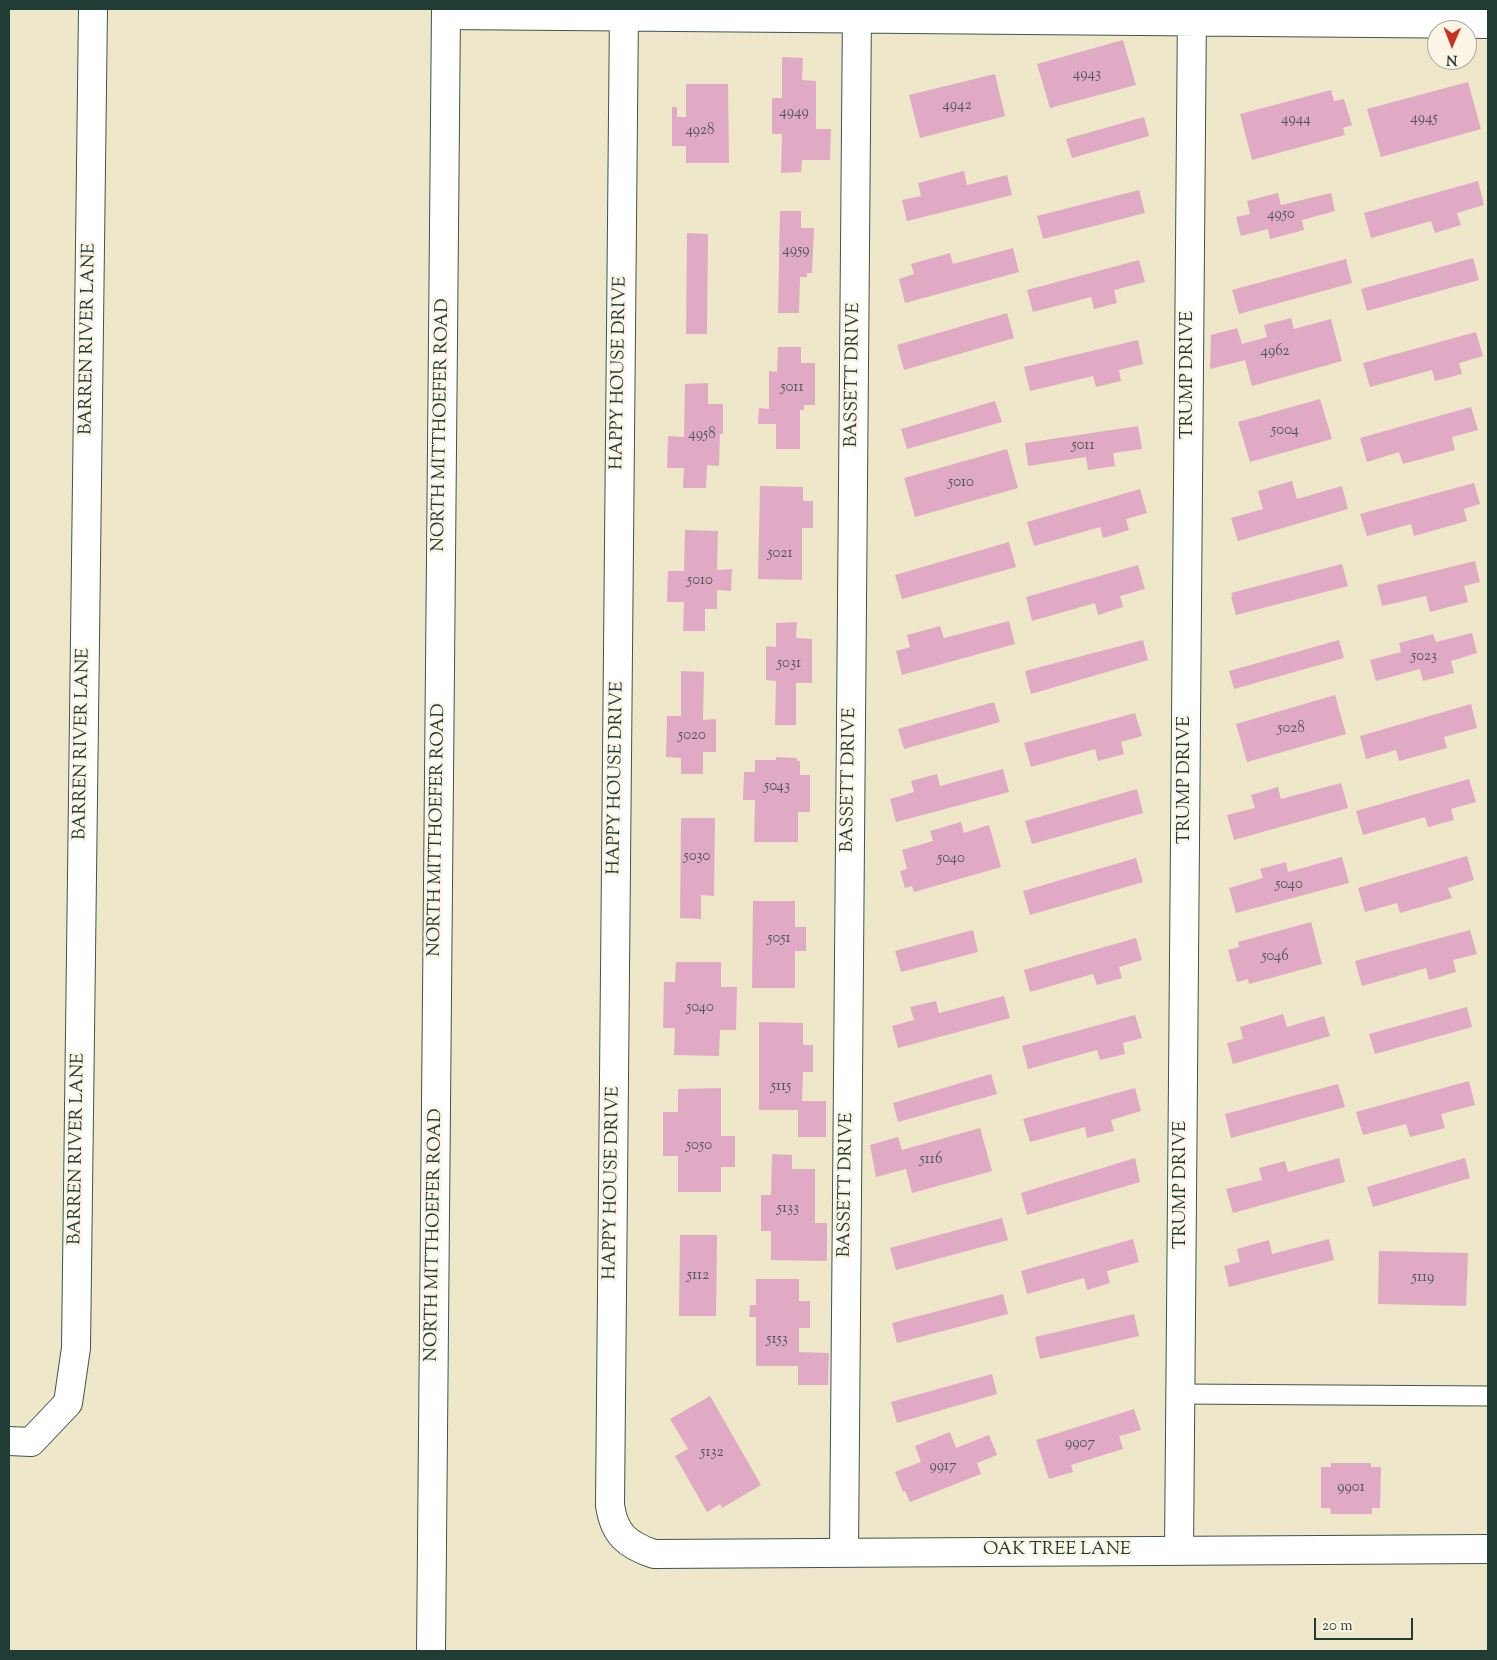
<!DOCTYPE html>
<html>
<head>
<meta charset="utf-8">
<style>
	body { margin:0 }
	#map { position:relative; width:1497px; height:1660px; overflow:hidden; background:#eee7c9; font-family:"Sorts Mill Goudy",serif }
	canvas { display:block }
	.frame { position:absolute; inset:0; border:10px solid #1f3d34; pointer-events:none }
	.north { position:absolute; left:1427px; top:20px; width:50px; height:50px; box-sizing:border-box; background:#fcf5e5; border:1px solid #a4ab9e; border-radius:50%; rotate:181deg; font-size:14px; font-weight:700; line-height:20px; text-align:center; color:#1f3d34 }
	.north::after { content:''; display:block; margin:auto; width:18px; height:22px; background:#c8321e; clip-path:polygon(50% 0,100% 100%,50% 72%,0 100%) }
	.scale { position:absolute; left:1314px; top:1618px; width:99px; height:22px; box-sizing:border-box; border:2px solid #1f3d34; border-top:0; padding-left:6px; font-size:15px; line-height:18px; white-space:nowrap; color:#1f3d34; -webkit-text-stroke:4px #fcf5e5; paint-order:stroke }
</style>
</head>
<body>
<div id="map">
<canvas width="1497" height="1660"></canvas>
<div class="frame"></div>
<div class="north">N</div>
<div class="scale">20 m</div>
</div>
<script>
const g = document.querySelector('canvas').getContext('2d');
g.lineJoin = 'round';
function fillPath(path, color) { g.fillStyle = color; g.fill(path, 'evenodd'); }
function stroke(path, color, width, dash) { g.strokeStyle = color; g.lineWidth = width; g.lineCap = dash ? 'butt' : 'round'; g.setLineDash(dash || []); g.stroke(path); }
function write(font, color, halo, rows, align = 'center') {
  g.font = font + ' "Sorts Mill Goudy",serif'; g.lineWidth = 5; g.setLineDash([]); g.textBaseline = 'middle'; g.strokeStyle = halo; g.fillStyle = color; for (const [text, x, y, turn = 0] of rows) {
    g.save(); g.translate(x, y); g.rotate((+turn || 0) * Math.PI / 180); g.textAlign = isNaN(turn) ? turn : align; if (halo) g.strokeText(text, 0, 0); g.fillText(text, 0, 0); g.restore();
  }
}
const building = new Path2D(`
	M1123,40L1136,85L1050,108L1037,64Z
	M782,57L803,58L802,80L816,81V129H831L830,160H802L801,172L781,173L782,134H772V98H782Z
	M995,74L1005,116L920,138L909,95Z
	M1468,82L1481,129L1381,157L1367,109Z
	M686,84H728L729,163H686V146H672V107H677V117H686Z
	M1331,90L1334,101L1344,99L1352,125L1343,128L1345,135L1252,160L1240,114Z
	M1144,117L1149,136L1072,158L1066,139Z
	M964,171L967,185L1007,175L1012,195L907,221L902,200L921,196L918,183Z
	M1478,181L1484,205L1457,213L1461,225L1435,233L1431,221L1371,238L1364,213Z
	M1139,190L1145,213L1043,239L1037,216Z
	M1278,193L1281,205L1331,193L1335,211L1302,220L1304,230L1270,239L1268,229L1241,236L1236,217L1250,214L1247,201Z
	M780,211H801V228H814L812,273H807V277H800L799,313H778Z
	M687,233L708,234L707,334H686Z
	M1013,248L1019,272L905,303L899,279L914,274L911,264L950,253L953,264Z
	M1473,258L1479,280L1367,311L1361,289Z
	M1346,259L1352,283L1239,314L1232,290Z
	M1139,260L1145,282L1114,290L1117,303L1094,309L1091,297L1033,312L1027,290Z
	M1007,313L1014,338L904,370L897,345Z
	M1291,318L1294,329L1331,319L1342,361L1252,386L1245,360L1210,369L1211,335L1237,328L1242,344L1267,337L1264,325Z
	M1476,332L1483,356L1459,363L1462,374L1435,381L1432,370L1370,387L1363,363Z
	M1138,340L1143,364L1119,370L1121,381L1096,387L1093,376L1030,391L1024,367Z
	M778,347H801V363H815V405H804V410H800V449H776V424H758L759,408L769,409V371L777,372Z
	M708,383V404H723V434H720L719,466L707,465L706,488H683L684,468H667L668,436L684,437L685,384Z
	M1320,399L1332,439L1250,462L1238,422Z
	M995,401L1002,422L907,449L901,429Z
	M1471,407L1478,430L1452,437L1455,450L1403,464L1399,452L1367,462L1360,438Z
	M1138,426L1142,449L1113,453L1115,466L1088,470L1086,457L1028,466L1025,443Z
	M1007,449L1018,488L915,517L904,478Z
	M1292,481L1297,499L1342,486L1348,509L1238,541L1231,518L1263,509L1258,491Z
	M1474,483L1480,504L1464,509L1467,521L1414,536L1411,524L1367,536L1360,514Z
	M760,486L803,487V501H813V528H802V580L758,579Z
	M1140,489L1147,513L1126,519L1129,530L1103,538L1100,527L1034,546L1027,522Z
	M685,530L718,531L717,570L732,569L731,591L717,590V609H705V631H683L684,602H667L668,571H684Z
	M1009,542L1016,567L902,599L895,575Z
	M1475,561L1480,582L1464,586L1468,602L1430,612L1426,596L1382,606L1377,585Z
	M1342,564L1348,586L1236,615L1231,597L1233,596L1231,593Z
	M1138,565L1145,589L1120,596L1123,607L1098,615L1095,603L1032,621L1026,597Z
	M1009,621L1015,644L902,675L896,651L910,647L907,635L940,626L944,638Z
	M797,622L796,638L812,639V683H796V725H775L776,681L766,680V646L776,647V623Z
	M1472,633L1477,653L1451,661L1454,673L1423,681L1420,669L1376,681L1370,660L1401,652L1399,643L1433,634L1436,642Z
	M1143,640L1148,660L1031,694L1025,671Z
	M1339,640L1344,658L1234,689L1229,671Z
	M681,671L704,672L703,720L716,719V752H703V774H681V758L666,757L667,716H681Z
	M1335,695L1346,734L1247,762L1236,724Z
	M994,702L1000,722L904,749L898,729Z
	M1471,704L1477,728L1444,737L1447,748L1399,761L1396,750L1366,759L1360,736Z
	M1135,713L1142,736L1121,742L1124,754L1098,761L1095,749L1031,767L1024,743Z
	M776,757L797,758V761H800V775H810V812H798V842H754L755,800H743L744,772H755V760H776Z
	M1003,769L1009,792L896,822L890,799L914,792L911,781L937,774L940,786Z
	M1469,779L1476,802L1451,809L1454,820L1428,827L1425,817L1363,835L1356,811Z
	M1341,783L1348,808L1234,840L1227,815L1255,808L1251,795L1278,787L1281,799Z
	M1137,789L1143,813L1032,844L1025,821Z
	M681,818H715L714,896L701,895V919L680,918Z
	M961,822L964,833L989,825L1001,867L914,892L912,886L905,888L900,871L907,869L902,850L933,841L930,831Z
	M1467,856L1474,880L1448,888L1452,898L1400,913L1397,903L1365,912L1358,888Z
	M1342,857L1349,883L1236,913L1229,888L1263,878L1260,869L1286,862L1288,872Z
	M1136,858L1143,882L1030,915L1023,891Z
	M753,901H795V927H806V951H795V988H752Z
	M1311,922L1322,964L1249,984L1248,979L1237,982L1228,950L1239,947L1238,942Z
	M973,930L978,952L901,972L895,951Z
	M1470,930L1477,954L1453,960L1456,972L1429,980L1426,968L1362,986L1355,961Z
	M1136,938L1142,960L1119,967L1122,978L1097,985L1093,974L1030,992L1024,970Z
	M676,962H721V987H737L736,1030H720L719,1056L674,1055L675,1028H663L664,982H675Z
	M1004,996L1010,1018L898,1048L892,1026L914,1020L910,1007L936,1001L939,1013Z
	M1467,1007L1472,1027L1375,1054L1369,1034Z
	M1283,1014L1287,1027L1324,1016L1330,1036L1233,1064L1227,1043L1243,1039L1240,1027Z
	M1135,1015L1142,1038L1123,1043L1125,1054L1100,1060L1097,1050L1028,1069L1022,1046Z
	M759,1022L803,1023V1045H813V1072H803L802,1101H826V1137H798V1110H759Z
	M991,1074L997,1094L898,1122L893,1103Z
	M1469,1081L1475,1105L1441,1114L1445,1128L1410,1137L1406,1124L1363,1135L1356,1112Z
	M1338,1084L1345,1107L1231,1138L1225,1114Z
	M721,1088V1136H735V1167H721V1192H678V1156H663V1112H678V1089Z
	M1135,1088L1141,1111L1111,1120L1114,1131L1087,1138L1085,1127L1030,1142L1023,1119Z
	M980,1128L992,1171L912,1193L906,1169L876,1177L870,1145L898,1137L902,1150Z
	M772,1154L792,1155V1169H815V1223H827V1261L771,1260V1231H761V1195H771Z
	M1135,1158L1140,1182L1027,1215L1021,1193Z
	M1339,1158L1345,1182L1233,1213L1226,1189L1262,1180L1259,1168L1285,1161L1288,1172Z
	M1465,1158L1470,1178L1373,1207L1367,1187Z
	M1002,1218L1008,1240L896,1270L890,1248Z
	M680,1235H717L716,1316H679Z
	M1133,1239L1139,1262L1107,1271L1110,1283L1087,1290L1084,1278L1027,1294L1021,1271Z
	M1329,1239L1334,1260L1229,1287L1224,1266L1240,1262L1237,1249L1269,1240L1272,1254Z
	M1379,1251L1468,1253L1466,1306L1378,1304Z
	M756,1279H799V1301H810V1328H799V1352L829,1353L828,1385H798V1366H756V1317H749L750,1305H756Z
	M1003,1294L1008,1314L897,1343L892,1323Z
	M1134,1314L1139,1336L1040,1359L1035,1337Z
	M992,1374L997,1394L897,1423L891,1402Z
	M710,1396L761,1485L722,1508L720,1504L707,1512L675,1456L688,1449L670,1419Z
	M1134,1409L1141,1430L1119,1436L1123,1449L1071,1465L1073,1472L1049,1479L1036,1440Z
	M950,1432L956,1448L989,1435L997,1455L977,1463L981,1474L910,1502L905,1491L903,1492L895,1472L921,1462L915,1446Z
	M1331,1463H1371V1467H1381L1380,1508H1372V1514H1331L1330,1508H1321V1467H1331Z`);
const service = new Path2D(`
	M1180,1394L1488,1396`);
const minor = new Path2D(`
	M624,9L610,1505C614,1534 627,1545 654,1554L1488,1549
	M446,15L1488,24
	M9,1441L31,1442L68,1403L76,1348L93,9
	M844,1551L857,9
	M1179,1551L1192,9`);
const secondary = new Path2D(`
	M431,1651L446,9`);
const numberNames = [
	["4943",1087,75],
	["4942",957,106],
	["4949",794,113],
	["4945",1424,119],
	["4944",1296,120],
	["4928",700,131],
	["4950",1281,215],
	["4959",796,251],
	["4962",1275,352],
	["5011",792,388],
	["5004",1285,431],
	["4958",702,435],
	["5011",1083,446],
	["5010",961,483],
	["5021",780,554],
	["5010",700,581],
	["5023",1424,657],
	["5031",789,664],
	["5028",1291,729],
	["5020",692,736],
	["5043",777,787],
	["5030",697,857],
	["5040",951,859],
	["5040",1289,885],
	["5051",779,939],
	["5046",1275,957],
	["5040",700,1008],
	["5115",781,1087],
	["5050",699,1146],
	["5116",931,1160],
	["5133",788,1209],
	["5112",698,1276],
	["5119",1423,1278],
	["5153",777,1340],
	["9907",1080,1444],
	["5132",712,1453],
	["9917",943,1467],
	["9901",1351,1488]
];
const streetNames = [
	["BARREN RIVER LANE",89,339,-89],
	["HAPPY HOUSE DRIVE",620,373,-89],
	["BASSETT DRIVE",854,375,-89],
	["TRUMP DRIVE",1189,375,-90],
	["NORTH MITTHOEFER ROAD",442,425,-89],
	["BARREN RIVER LANE",83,744,-89],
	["HAPPY HOUSE DRIVE",617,778,-89],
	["BASSETT DRIVE",850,780,-89],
	["TRUMP DRIVE",1186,780,-90],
	["NORTH MITTHOEFER ROAD",438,830,-89],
	["BARREN RIVER LANE",78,1149,-89],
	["HAPPY HOUSE DRIVE",613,1183,-89],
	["BASSETT DRIVE",847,1185,-89],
	["TRUMP DRIVE",1182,1185,-90],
	["NORTH MITTHOEFER ROAD",435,1235,-89],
	["OAK TREE LANE",1057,1551]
];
fillPath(building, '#e0aac4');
stroke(service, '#3e564a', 21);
stroke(minor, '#3e564a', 30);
stroke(secondary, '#3e564a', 30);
stroke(service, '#fff', 19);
stroke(minor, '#fff', 28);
stroke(secondary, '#fff', 28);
write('15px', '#4f5858', null, numberNames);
write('18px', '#1f3d34', '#fcf5e5', streetNames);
</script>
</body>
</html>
